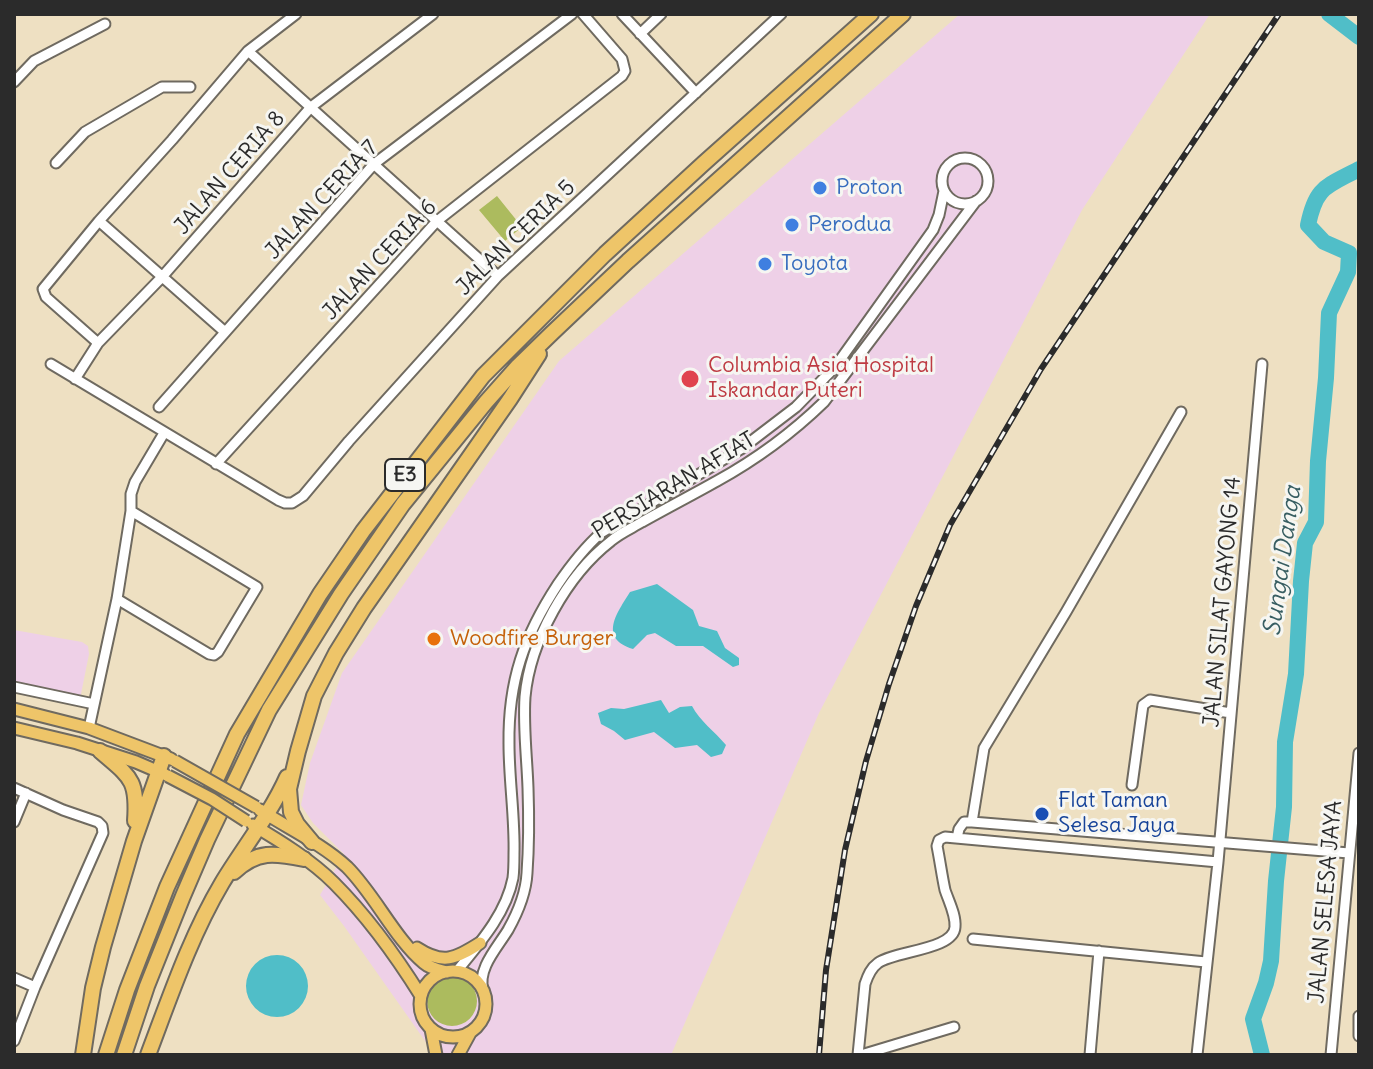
<!DOCTYPE html>
<html>
<head>
<meta charset="utf-8">
<style>
	body { margin:0 }
	#map { position:relative; width:1373px; height:1069px; overflow:hidden; background:#eee0c2; font-family:Delius,sans-serif }
	canvas { display:block }
	.frame { position:absolute; inset:0; border:16px solid #2b2b2b; pointer-events:none }
</style>
</head>
<body>
<div id="map">
<canvas width="1373" height="1069"></canvas>
<div class="frame"></div>
</div>
<script>
const g = document.querySelector('canvas').getContext('2d');
g.lineJoin = 'round';
function fillPath(path, color) { g.fillStyle = color; g.fill(path, 'evenodd'); }
function stroke(path, color, width, dash) { g.strokeStyle = color; g.lineWidth = width; g.lineCap = dash ? 'butt' : 'round'; g.setLineDash(dash || []); g.stroke(path); }
function write(font, color, halo, rows, align = 'center') {
  g.font = font + ' Delius,sans-serif'; g.lineWidth = 6; g.setLineDash([]); g.textBaseline = 'middle'; g.strokeStyle = halo; g.fillStyle = color; for (const [text, x, y, turn = 0] of rows) {
    g.save(); g.translate(x, y); g.rotate((+turn || 0) * Math.PI / 180); g.textAlign = isNaN(turn) ? turn : align; if (halo) g.strokeText(text, 0, 0); g.fillText(text, 0, 0); g.restore();
  }
}
const built = new Path2D(`
	M960,14H1210L1082,210L819,713L671,1055H435L344,926L320,895L344,854L313,823L301,805L310,763L342,673L559,361Z
	M14,630L82,642L88,646L89,654L79,704L14,690Z`);
const green = new Path2D(`
	M497,196L522,227L505,241L479,210Z
	M427 1001a25 25 0 1 1 50 0a25 25 0 1 1-50 0Z`);
const water = new Path2D(`
	M657,584L693,610L699,626L717,631L725,648L739,658V665L733,667L703,646H676L655,633L647,635L633,649C598,638 617,613 630,592Z
	M661,700L669,713L680,707L692,706C700,721 714,731 726,745L722,754L711,757L697,745L675,748L654,732L625,740L614,731L601,724L598,713L611,708L624,709Z
	M246 986a31 31 0 1 1 62 0a31 31 0 1 1-62 0Z`);
const river = new Path2D(`
	M1329,14L1359,37
	M1262,1055L1253,1019L1266,983L1271,961L1276,881L1284,807L1285,742L1296,674L1301,581L1305,543L1316,522L1318,461L1326,378L1329,313L1348,272L1349,253L1324,242L1308,225C1316,186 1326,187 1359,169`);
const minor = new Path2D(`
	M622,14L696,93
	M640,34L661,14
	M248,51L498,276
	M14,82L34,61L105,24
	M942 181a23 23 0 1 1 46 0a23 23 0 1 1-46 0Z
	M56,163L85,132L162,87H190
	M99,221L225,332
	M98,343L46,297L43,289L99,221L172,140L248,51L296,14
	M51,364L278,500L285,503H292L303,496L349,441L498,276L781,14
	M75,379L98,343L162,277L311,107L433,14
	M159,407L374,164L572,14
	M216,464L437,221L622,76L625,71L622,59L583,14
	M117,599L209,654L214,655L218,652L257,587L131,511
	M14,687L94,704
	M89,728L117,599L131,511V494L135,482L164,433
	M1132,785L1143,705L1150,700L1231,713
	M14,788L63,810L98,822L102,826L103,833L35,987L14,1041
	M14,822L26,793
	M972,822L984,748L1066,612L1181,412
	M957,838L959,829L964,822H972L1349,853
	M973,939L1206,962
	M457,971C479,944 506,914 513,878C514,870 514,862 514,854C515,817 509,781 509,744C508,681 524,636 558,584C571,565 584,548 601,533L741,449L796,407L835,367L933,230L939,215L944,191
	M14,978L35,987
	M483,990C477,969 497,948 508,930C517,914 526,893 527,873C529,845 529,817 528,788C527,758 523,727 525,697C530,641 567,575 611,541C620,533 632,528 642,522C667,508 692,495 717,481C757,459 792,433 824,402L976,201
	M1359,1016V1036
	M858,1055L865,984C868,975 871,968 878,963C894,951 954,950 955,927C956,915 949,902 945,890C942,876 940,861 937,846L939,840L945,837L1218,862L1262,364
	M861,1055L954,1027
	M1090,1055L1099,951
	M1197,1055L1218,862
	M1331,1055L1359,753`);
const major = new Path2D(`
	M14,709L89,728L171,759
	M14,728L77,743L136,762L164,774
	M260,810C288,828 322,844 347,867C375,895 395,939 424,963C431,969 439,970 447,972
	M253,825C280,841 311,860 334,883C367,916 396,956 421,996
	M417,948C443,965 455,959 480,943
	M420 1004a33 33 0 1 1 66 0a33 33 0 1 1-66 0Z
	M431,1029L436,1055
	M458,1055L470,1033`);
const highway = new Path2D(`
	M100,751C130,777 138,779 135,821
	M312,842L297,824L291,812L289,789L298,751L314,696L336,653L364,608L510,399L539,354
	M234,872C257,850 275,853 304,859
	M83,1055L93,988L103,947L134,841L164,756
	M106,1055L127,990L167,887L237,734L320,594L363,531L483,376L605,254L704,163L871,14
	M124,1055L147,986L183,896L207,840L269,710L341,594L403,504L486,402L518,366L552,333L628,261L903,14
	M148,1055C170,997 190,937 222,883C243,848 270,815 287,777`);
const rail = new Path2D(`
	M819,1055L826,970L845,850L866,761L889,684L916,606L950,525L1041,369L1279,14`);
const majorBridge = new Path2D(`
	M175,761L256,807
	M168,776L212,799L246,821`);
const markers = [
	[820,188,8,"#3f7fe0"],
	[792,225,8,"#3f7fe0"],
	[765,264,8,"#3f7fe0"],
	[690,379,10,"#e0444e"],
	[434,639,8,"#e8710a"],
	[1042,814,8,"#1a4fb4"]
];
const shields = [
	[405,475,40]
];
const shieldNames = [
	["E3",405,475]
];
const streetNames = [
	["JALAN CERIA 8",230,173,-49],
	["JALAN CERIA 7",322,200,-47],
	["JALAN CERIA 5",516,238,-44],
	["JALAN CERIA 6",380,260,-47],
	["PERSIARAN AFIAT",674,486,-31],
	["JALAN SILAT GAYONG 14",1223,602,-85],
	["JALAN SELESA JAYA",1326,902,-85]
];
const shopNames = [
	["Proton",836,188],
	["Perodua",808,225],
	["Toyota",781,264]
];
const healthNames = [
	["Columbia Asia Hospital",708,366],
	["Iskandar Puteri",708,391]
];
const foodNames = [
	["Woodfire Burger",450,639]
];
const transitNames = [
	["Flat Taman",1058,801],
	["Selesa Jaya",1058,826]
];
const waterNames = [
	["Sungai Danga",1283,561,-82]
];
fillPath(built, '#eed0e7');
fillPath(green, '#acbb5e');
fillPath(water, '#50bec8');
stroke(river, '#50bec8', 16);
stroke(minor, '#6f6a60', 13);
stroke(major, '#6f6a60', 15);
stroke(highway, '#6f6a60', 18);
stroke(minor, '#fff', 9);
stroke(major, '#eec569', 11);
stroke(highway, '#eec569', 14);
stroke(rail, '#2b2b2b', 6);
stroke(rail, '#f6f6f2', 3, [9]);
stroke(majorBridge, '#6f6a60', 15, []);
stroke(majorBridge, '#eec569', 11);
for (const [x, y, r, color] of markers) { const dot = new Path2D(); dot.arc(x, y, r, 0, 2 * Math.PI); g.fillStyle = color; g.fill(dot); stroke(dot, '#f6f6f2', 3); }
for (const [x, y, w] of shields) { const box = new Path2D(); box.roundRect(x - w / 2, y - 16, w, 32, 6); g.fillStyle = '#f6f6f2'; g.fill(box); stroke(box, '#2b2b2b', 2); }
write('bold 20px', '#2b2b2b', null, shieldNames);
write('22px', '#2b2b2b', '#f6f6f2', streetNames);
write('22px', '#366cbe', '#f6f6f2', shopNames, 'left');
write('22px', '#be3a42', '#f6f6f2', healthNames, 'left');
write('22px', '#c56008', '#f6f6f2', foodNames, 'left');
write('22px', '#164399', '#f6f6f2', transitNames, 'left');
write('italic 24px', '#385e62', '#f6f6f2', waterNames);
</script>
</body>
</html>
